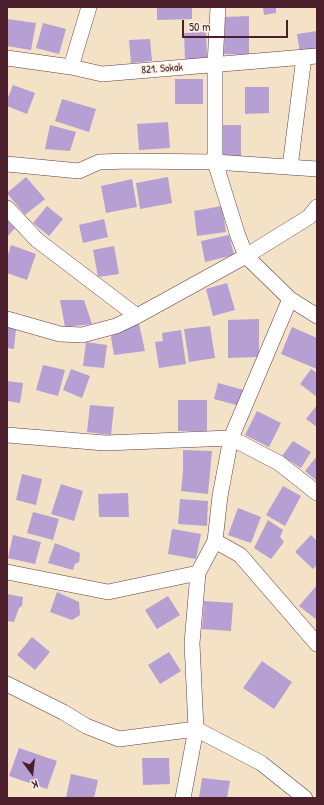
<!DOCTYPE html>
<html>
<head>
<meta charset="utf-8">
<style>
	body { margin:0 }
	#map { position:relative; width:324px; height:805px; overflow:hidden; background:#f3e2c5; font-family:"Patrick Hand",sans-serif }
	canvas { display:block }
	.frame { position:absolute; inset:0; border:8px solid #4a1f2b; pointer-events:none }
	.north { position:absolute; left:12px; top:753px; width:40px; height:40px; -webkit-text-stroke:3px #fcf5e5; paint-order:stroke; rotate:165deg; font-size:11px; font-weight:700; line-height:16px; text-align:center; color:#4a1f2b }
	.north::after { content:''; display:block; margin:auto; width:14px; height:18px; background:#4a1f2b; clip-path:polygon(50% 0,100% 100%,50% 72%,0 100%) }
	.scale { position:absolute; left:182px; top:20px; width:106px; height:18px; box-sizing:border-box; border:2px solid #4a1f2b; border-top:0; padding-left:5px; font-size:12px; line-height:14px; white-space:nowrap; color:#4a1f2b; -webkit-text-stroke:3px #fcf5e5; paint-order:stroke }
</style>
</head>
<body>
<div id="map">
<canvas width="324" height="805"></canvas>
<div class="frame"></div>
<div class="north">K</div>
<div class="scale">50 m</div>
</div>
<script>
const g = document.querySelector('canvas').getContext('2d');
g.lineJoin = 'round';
function fillPath(path, color) { g.fillStyle = color; g.fill(path, 'evenodd'); }
function stroke(path, color, width, dash) { g.strokeStyle = color; g.lineWidth = width; g.lineCap = dash ? 'butt' : 'round'; g.setLineDash(dash || []); g.stroke(path); }
function write(font, color, halo, rows, align = 'center') {
  g.font = font + ' "Patrick Hand",sans-serif'; g.lineWidth = 3.5; g.setLineDash([]); g.textBaseline = 'middle'; g.strokeStyle = halo; g.fillStyle = color; for (const [text, x, y, turn = 0] of rows) {
    g.save(); g.translate(x, y); g.rotate((+turn || 0) * Math.PI / 180); g.textAlign = isNaN(turn) ? turn : align; if (halo) g.strokeText(text, 0, 0); g.fillText(text, 0, 0); g.restore();
  }
}
const building = new Path2D(`
	M157,7H192V19L157,20Z
	M263,7H276V13L264,15Z
	M249,16V55L224,54L225,17Z
	M7,19L36,23L31,50L7,46Z
	M43,23L66,29L59,54L36,48Z
	M317,31V50L300,53L297,34Z
	M206,32L207,59L185,61L184,33Z
	M150,39L152,61L131,63L129,40Z
	M175,79H203V104H175Z
	M13,85L35,93L27,114L7,106V100Z
	M245,87H269V113L245,114Z
	M62,99L96,109L89,132L55,121Z
	M168,122L170,148L139,150L137,124Z
	M50,125L76,132L70,151L45,149Z
	M221,125H241V159L220,158Z
	M26,177L45,199L25,215L7,193Z
	M168,177L172,203L140,209L136,183Z
	M132,179L137,207L106,213L101,186Z
	M47,206L63,219L49,236L33,223Z
	M222,206L226,232L197,236L194,211Z
	M104,219L108,237L83,243L79,225Z
	M7,220L15,228L7,237Z
	M229,235L234,255L205,262L201,241Z
	M11,245L36,254L27,280L7,273V258Z
	M114,246L119,274L98,277L93,250Z
	M227,283L235,310L213,316L206,289Z
	M60,300H84L92,324L65,327Z
	M259,319V357L228,358V320Z
	M139,324L145,351L114,355L111,337L116,330Z
	M210,326L215,358L189,362L184,329Z
	M7,327L16,328L14,349L7,348Z
	M292,327L317,338V369L281,354Z
	M181,330L186,364L159,368L155,342L163,341L162,333Z
	M86,342L107,345L104,368L83,366Z
	M43,365L65,370L58,396L36,390Z
	M71,369L90,376L82,398L63,390Z
	M311,369L317,373V397L300,384Z
	M7,381L23,383L20,403L7,401Z
	M218,383L244,390L240,406L214,399Z
	M178,400H207V431H178Z
	M90,405L114,407L111,435L87,432Z
	M317,405V427L306,419Z
	M257,411L281,423L269,447L245,435Z
	M293,441L311,452L301,468L282,456Z
	M183,450L212,451L208,494L181,491L183,471Z
	M317,456V481L305,471Z
	M22,474L42,479L36,505L16,500Z
	M61,484L83,491L74,521L51,514Z
	M283,486L301,496L285,526L266,515Z
	M128,493L129,517H99L98,494Z
	M180,499L208,501L207,526L178,524Z
	M238,508L261,517L251,543L228,535Z
	M33,512L59,519L53,540L27,533Z
	M268,520L283,530L280,537L284,542L271,559L254,548Z
	M172,529L201,534L196,559L168,554Z
	M13,535L41,542L35,564L8,558Z
	M311,535L317,541V565L313,569L295,552Z
	M55,543L80,553L79,562L75,564L73,570L48,563Z
	M317,585V620L299,606Z
	M57,592L79,602L80,615L72,620L50,612Z
	M7,594L23,597L22,606L19,608L14,622L7,621Z
	M168,596L180,615L157,629L145,610Z
	M204,601L233,603L231,631L202,629Z
	M32,637L50,652L35,670L17,655Z
	M169,652L181,671L160,684L148,665Z
	M262,661L292,682L274,709L243,688Z
	M19,748L57,761L47,789L9,776Z
	M142,758H169L170,784L143,785Z
	M71,774L98,780L94,798H66Z
	M202,778L230,781L227,798H199Z`);
const street = new Path2D(`
	M218,7L215,65V162L238,236L246,256L290,299L317,316
	M7,58L71,67L102,74L317,56
	M71,67L89,7
	M7,164L79,171L99,162L129,161L215,162L317,169
	M290,167L304,57
	M7,208L37,240L137,316
	M7,319L60,334L82,335L116,326L137,316L246,256L309,217L317,207
	M7,435L105,443L231,438L279,463L317,493
	M215,541L240,555L317,644
	M7,572L108,592L198,573
	M7,684L63,712L86,726L119,739L196,729L261,763L305,798
	M183,798L196,729L192,643L198,573L215,541L220,496L231,438L290,299`);
const streetNames = [
	["821. Sokak",162,69,-4]
];
fillPath(building, '#b69fd2');
stroke(street, '#633c42', 16);
stroke(street, '#fff', 15);
write('11px', '#4a1f2b', '#fcf5e5', streetNames);
</script>
</body>
</html>
